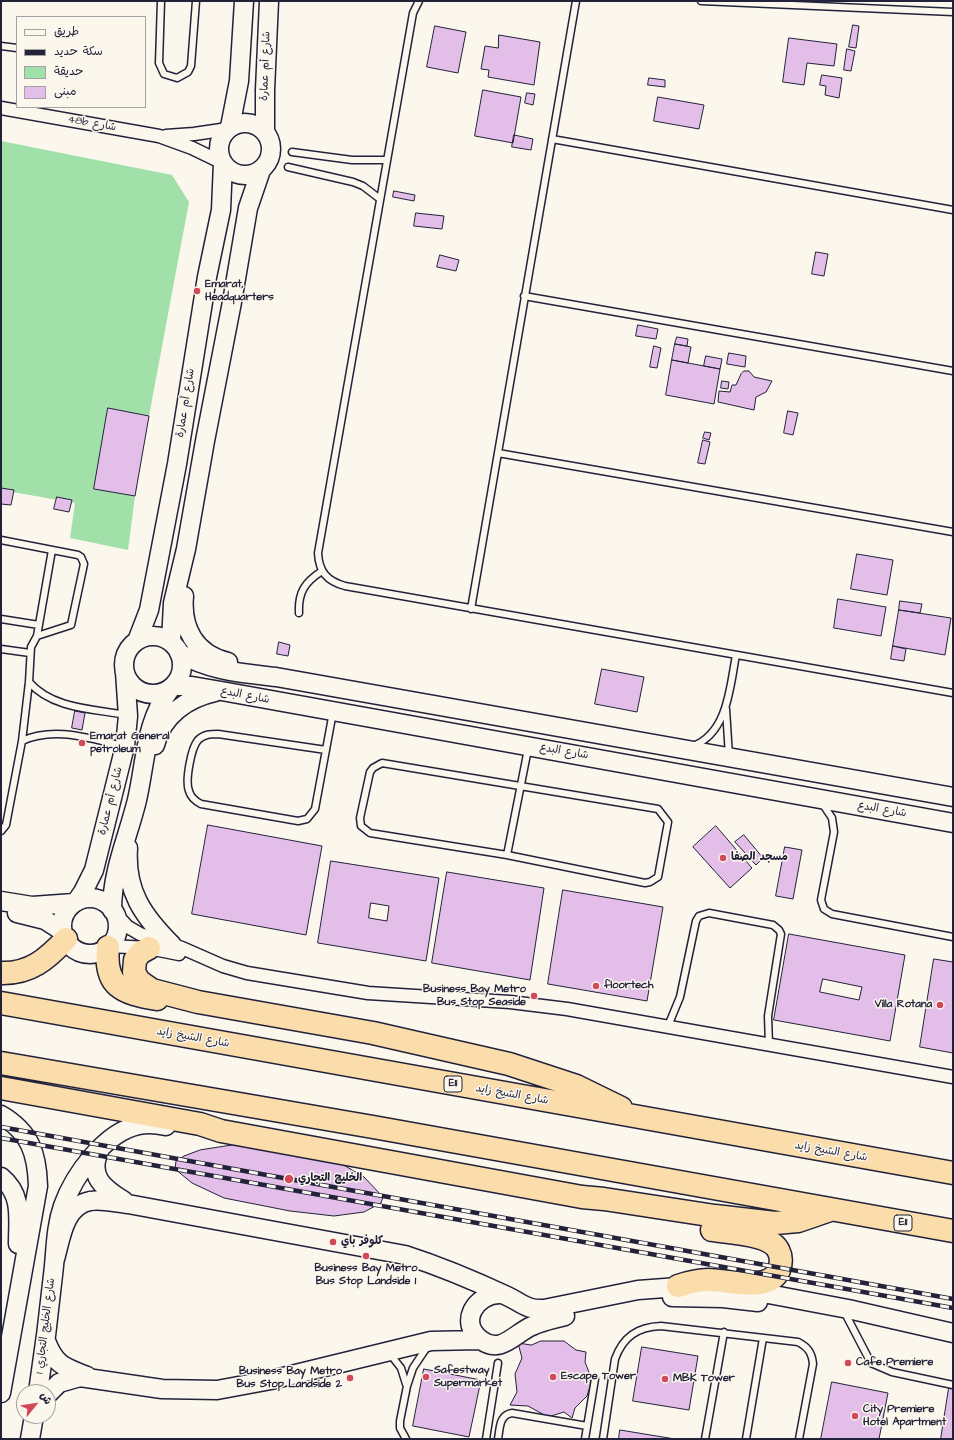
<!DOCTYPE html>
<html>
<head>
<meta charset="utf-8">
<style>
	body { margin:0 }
	#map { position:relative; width:954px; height:1440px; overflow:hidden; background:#fbf7ec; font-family:"Architects Daughter","Playpen Sans Arabic",sans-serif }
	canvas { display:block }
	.frame { position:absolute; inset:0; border:2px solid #22223b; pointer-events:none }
	.legend { position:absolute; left:16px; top:16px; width:130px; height:92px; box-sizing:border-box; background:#fbf7ec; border:1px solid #a4a2a5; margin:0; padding:5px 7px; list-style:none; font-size:12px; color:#22223b }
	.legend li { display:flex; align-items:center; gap:8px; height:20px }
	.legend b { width:20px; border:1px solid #a4a2a5 }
	.north { position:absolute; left:16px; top:1384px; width:40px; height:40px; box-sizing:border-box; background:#fbf7ec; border:1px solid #a4a2a5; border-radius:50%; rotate:60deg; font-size:11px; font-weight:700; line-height:16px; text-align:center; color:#22223b }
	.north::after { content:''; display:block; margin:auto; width:14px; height:18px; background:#d1495b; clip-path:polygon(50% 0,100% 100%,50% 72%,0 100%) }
</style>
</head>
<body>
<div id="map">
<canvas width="954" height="1440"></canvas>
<div class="frame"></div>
<ul class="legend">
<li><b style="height:5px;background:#fbf7ec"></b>طريق</li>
<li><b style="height:5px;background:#22223b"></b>سكة حديد</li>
<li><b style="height:11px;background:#a1e0a8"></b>حديقة</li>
<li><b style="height:11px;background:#e2bee9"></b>مبنى</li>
</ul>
<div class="north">ش</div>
</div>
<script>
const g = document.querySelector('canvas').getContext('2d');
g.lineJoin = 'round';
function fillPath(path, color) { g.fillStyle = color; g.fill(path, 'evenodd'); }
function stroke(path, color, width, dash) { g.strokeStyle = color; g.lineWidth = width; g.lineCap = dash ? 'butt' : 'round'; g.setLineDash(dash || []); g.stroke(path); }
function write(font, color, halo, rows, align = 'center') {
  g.font = font + ' "Architects Daughter","Playpen Sans Arabic",sans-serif'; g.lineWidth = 3; g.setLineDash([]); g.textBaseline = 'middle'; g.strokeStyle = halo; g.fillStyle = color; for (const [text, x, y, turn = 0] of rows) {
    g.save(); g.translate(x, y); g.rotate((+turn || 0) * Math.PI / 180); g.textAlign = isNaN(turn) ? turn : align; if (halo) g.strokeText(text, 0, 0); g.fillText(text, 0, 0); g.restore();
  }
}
const green = new Path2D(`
	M1,141L172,175L189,202L149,416L108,408L94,489L135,496L128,550L70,538L75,503L1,490Z`);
const building = new Path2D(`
	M853,25L859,26L856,48L849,47Z
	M435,26L466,32L458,73L427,67Z
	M499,35L540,42L534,85L488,77L489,70L481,69L485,46L498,48Z
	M789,38L837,44L834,66L807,63L804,85L783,82Z
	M847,49L855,51L851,71L844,70Z
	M822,75L842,78L839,98L825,95L826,86L820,85Z
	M649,78L665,80V87L648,85Z
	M483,90L521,97L513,143L475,136Z
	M527,93L535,94L533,105L525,103Z
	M658,97L704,105L699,129L654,121Z
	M514,135L533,139L531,150L512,147Z
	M394,191L415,195L414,201L393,197Z
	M416,213L444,216L442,229L414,226Z
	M816,252L828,254L824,276L812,274Z
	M440,255L459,260L456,271L437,267Z
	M638,325L658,329L656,339L636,336Z
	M677,337L688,339L687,346L675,344Z
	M675,344L691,347L688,363L672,360Z
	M654,346L661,348L657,368L650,367Z
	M729,353L746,356L745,367L727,364Z
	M706,356L722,359L720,369L704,366Z
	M672,360L720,369L714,404L666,395Z
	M744,371H749L754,377L772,381L766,392L756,397L754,410L718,402L719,391L730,392L732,385H736L741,374Z
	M722,381L729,382L728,389L721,388Z
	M108,408L149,416L135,496L94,489Z
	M788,411L798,413L793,435L784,433Z
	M705,432L711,433L709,440L703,438Z
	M703,440L710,442L705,464L698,463Z
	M1,488L14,490L11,505L1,504Z
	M57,497L72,500L69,512L54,509Z
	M857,554L893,560L887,595L851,589Z
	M838,599L886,607L881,636L834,628Z
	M900,601L922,604L920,613L899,610Z
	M899,610L951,618L945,655L893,646Z
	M279,642L290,645L288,656L277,654Z
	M893,646L906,649L904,661L891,659Z
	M602,669L644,677L637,712L595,704Z
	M75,711L85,713L82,730L72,728Z
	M208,825L322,846L306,935L192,914Z
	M716,826L752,868L730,888L693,847Z
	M744,835L763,858L756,865L735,842Z
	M785,847L802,850L793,899L776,896Z
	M331,861L439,878L426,961L318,943ZM371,903L389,906L387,921L369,918Z
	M447,872L544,888L530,980L432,963Z
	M563,890L663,907L647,1001L548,984Z
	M789,934L905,955L890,1041L774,1020ZM823,979L862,987L859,1000L820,992Z
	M934,959L953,962V1053L920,1047Z
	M239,1144L342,1164L364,1177L383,1197L381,1203L364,1212L334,1216L290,1211L224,1198L192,1183L175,1169L176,1161L184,1156L200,1150Z
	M541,1341H564L576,1350L586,1352L585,1362L592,1380L587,1396L575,1408L572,1418L564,1412L548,1417L528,1406L510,1405L517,1392L515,1374L522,1358L518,1343L531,1345Z
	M642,1347L698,1356L689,1410L633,1401Z
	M424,1369L481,1380L469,1437L413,1426Z
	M832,1382L888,1393L879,1439H821Z
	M949,1388H953V1439H941Z
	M620,1430L675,1439H619Z`);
const lane = new Path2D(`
	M161,1L159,63L164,74L177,78L188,72L191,66L196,1
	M419,1L413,13L318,553C319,572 327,581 345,586L953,693
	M701,1L953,12
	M1,46L17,48
	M552,139L953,210
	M292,152L352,160H386
	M288,167L353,182L363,186L380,199
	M524,296L953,371
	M498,453L953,532
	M1,540L78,555L81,557L84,564L71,625L37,636L31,647L29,682L22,741L6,825L1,831
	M471,609L576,1
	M299,613C298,592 305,582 322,571
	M1,619L39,625
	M37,636L52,550
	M1,649L30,653
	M29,682C52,709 94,709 127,715
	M726,709L729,756
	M22,741C55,726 90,739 124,746
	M693,746C728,733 730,686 736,655
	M326,750L218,734C211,734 204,734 198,740C191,748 185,781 189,791C191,798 195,801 201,804L298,821L307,819L315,809L333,712
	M382,763L658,809L668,822L658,877L650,882L645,883L507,855L370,833L361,826L360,818L370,772L373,768Z
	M822,803L832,818L834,832L821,900L824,909L832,914L953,937
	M507,855L528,749
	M668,1026L680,997L696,921L699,916L709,913L773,925L779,930L781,934L768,1016L769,1045
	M847,1317L871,1363L892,1372L953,1385
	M390,1354L401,1368L406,1384
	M406,1439L400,1428V1421L407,1386L413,1368L427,1347
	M486,1439L498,1363
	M498,1439C500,1428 499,1415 512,1413L587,1426
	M585,1439L595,1379
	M603,1439L615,1359C623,1337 637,1327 661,1326L798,1342C808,1347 812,1353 813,1364L799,1439
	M705,1439L724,1332
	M746,1439L763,1338`);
const street = new Path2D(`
	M1,108L159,136L192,148L223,163
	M166,136L194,134L228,129
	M114,912L128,927L140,934L182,948L223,966L247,973L368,993L510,1002L567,1009L953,1077
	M109,946L149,948L179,954`);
const secondary = new Path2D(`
	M219 149a26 26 0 1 1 52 0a26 26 0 1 1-52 0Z
	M230,127L239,81L244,1
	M265,132V90L269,1
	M184,596C181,628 195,654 228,662
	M124 665a29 29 0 1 1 58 0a29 29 0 1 1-58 0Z
	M137,641L149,610L177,464L207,277L221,210L223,163
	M171,642L173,603L186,549L205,441L232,302L248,208L261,170
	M179,653C210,671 242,673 276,677L953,797
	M174,686H192L227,692L953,823
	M155,745C162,715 188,698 215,692
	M128,848C125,891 143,916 172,945
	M62 926a28 28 0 1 1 56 0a28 28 0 1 1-56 0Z
	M1,901L32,906L74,903
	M76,902L83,892L94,870L125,746L128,716L125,672
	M112,910C112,871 128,837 137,800C146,761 145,721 171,688
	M17,913L45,920L62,931
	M1,1115C30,1132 37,1153 38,1186L1,1393
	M100,1149C87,1176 103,1188 124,1201
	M1,1177C23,1195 18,1218 18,1244
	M55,1259C61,1238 64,1206 90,1201C102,1199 116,1203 128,1204L405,1255C439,1266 475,1281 507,1296C522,1303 526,1310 544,1309L638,1290L692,1286
	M742,1289L848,1309L953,1333
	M500,1294C475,1294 458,1323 481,1340C501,1355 515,1333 532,1326C542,1321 554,1319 565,1316
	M672,1297L723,1298L758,1302
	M46,1341C55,1365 64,1367 87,1376
	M38,1392C44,1353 49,1314 53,1275C56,1252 55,1229 63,1206C74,1175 105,1132 139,1125C148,1123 157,1124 166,1126
	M48,1394L59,1383L80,1377L162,1389L217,1390L271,1380L431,1341L480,1340
	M30,1439L34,1416`);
const highway = new Path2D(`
	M108,947C104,987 122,993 157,999
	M149,948L140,953L135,960L134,972L139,981L152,990L198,1002L373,1033L509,1064L576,1086L621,1108
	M1,973C30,974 47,959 66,939
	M1,1003L953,1173
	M1,1063L373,1127L953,1231
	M1,1088L200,1124L221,1131L582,1197L604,1199L715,1216L775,1223L798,1221L830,1210
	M678,1286C687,1283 697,1280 708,1280C728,1280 769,1293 779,1270C781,1264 782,1258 779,1252C772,1233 730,1233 712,1230`);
const rail = new Path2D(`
	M1,1127L953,1299
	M1,1138L953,1308`);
const markers = [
	[197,291,4,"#d1495b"],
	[82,743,4,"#d1495b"],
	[723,858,4,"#d1495b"],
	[596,986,4,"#d1495b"],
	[534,996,4,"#d1495b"],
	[940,1005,4,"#d1495b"],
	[289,1179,5,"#d1495b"],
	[333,1242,4,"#d1495b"],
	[366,1256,4,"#d1495b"],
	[848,1363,4,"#d1495b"],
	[426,1377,4,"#d1495b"],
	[553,1377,4,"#d1495b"],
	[350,1378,4,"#d1495b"],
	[665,1379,4,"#d1495b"],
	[855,1416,4,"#d1495b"]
];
const shields = [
	[453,1084,18],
	[903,1223,18]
];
const shieldNames = [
	["E11",453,1084],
	["E11",903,1223]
];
const streetNames = [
	["شارع أم عمارة",266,66,-88],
	["48b شارع",92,124,10],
	["شارع أم عمارة",186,403,-81],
	["شارع البدع",245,696,11],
	["شارع البدع",564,752,10],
	["شارع أم عمارة",111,801,-76],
	["شارع البدع",882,810,10],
	["شارع الشيخ زايد",193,1038,10],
	["شارع الشيخ زايد",512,1095,10],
	["شارع الشيخ زايد",831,1152,10],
	["شارع الخليج التجاري 1",46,1326,-83]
];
const poiNames = [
	["Emarat,",205,285],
	["Headquarters",205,298],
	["Emarat General",90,737],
	["petroleum",90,750],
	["مسجد الصفا",731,858],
	["floortech",604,986],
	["Business Bay Metro",526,990,"right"],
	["Bus Stop Seaside",526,1003,"right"],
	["Villa Rotana",932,1005,"right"],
	["الخليج التجاري",298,1179],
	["كلوفر باي",341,1242],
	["Business Bay Metro",366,1269,"center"],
	["Bus Stop Landside 1",366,1282,"center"],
	["Cafe Premiere",856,1363],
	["Safestway",434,1371],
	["Supermarket",434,1384],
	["Business Bay Metro",342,1372,"right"],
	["Bus Stop Landside 2",342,1385,"right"],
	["Escape Tower",561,1377],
	["MBK Tower",673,1379],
	["City Premiere",863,1410],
	["Hotel Apartment",863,1423]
];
fillPath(green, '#a1e0a8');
fillPath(building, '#e2bee9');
stroke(building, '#22223b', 1);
stroke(lane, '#22223b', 9);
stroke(street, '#22223b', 15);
stroke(secondary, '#22223b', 21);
stroke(highway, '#22223b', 25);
stroke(lane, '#fbf7ec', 6);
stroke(street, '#fbf7ec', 12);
stroke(secondary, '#fbf7ec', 18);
stroke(highway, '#fbdcab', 22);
stroke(rail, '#22223b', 4.5);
stroke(rail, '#fbf7ec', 3, [9]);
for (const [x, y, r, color] of markers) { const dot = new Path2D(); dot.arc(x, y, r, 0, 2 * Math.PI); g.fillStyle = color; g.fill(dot); stroke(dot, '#fbf7ec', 1.5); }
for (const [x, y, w] of shields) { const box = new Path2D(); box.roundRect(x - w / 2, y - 8, w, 16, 3); g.fillStyle = '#fbf7ec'; g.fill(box); stroke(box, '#22223b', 1); }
write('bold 10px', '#22223b', null, shieldNames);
write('11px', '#22223b', '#fbf7ec', streetNames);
write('bold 11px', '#22223b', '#fbf7ec', poiNames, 'left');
</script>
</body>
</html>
